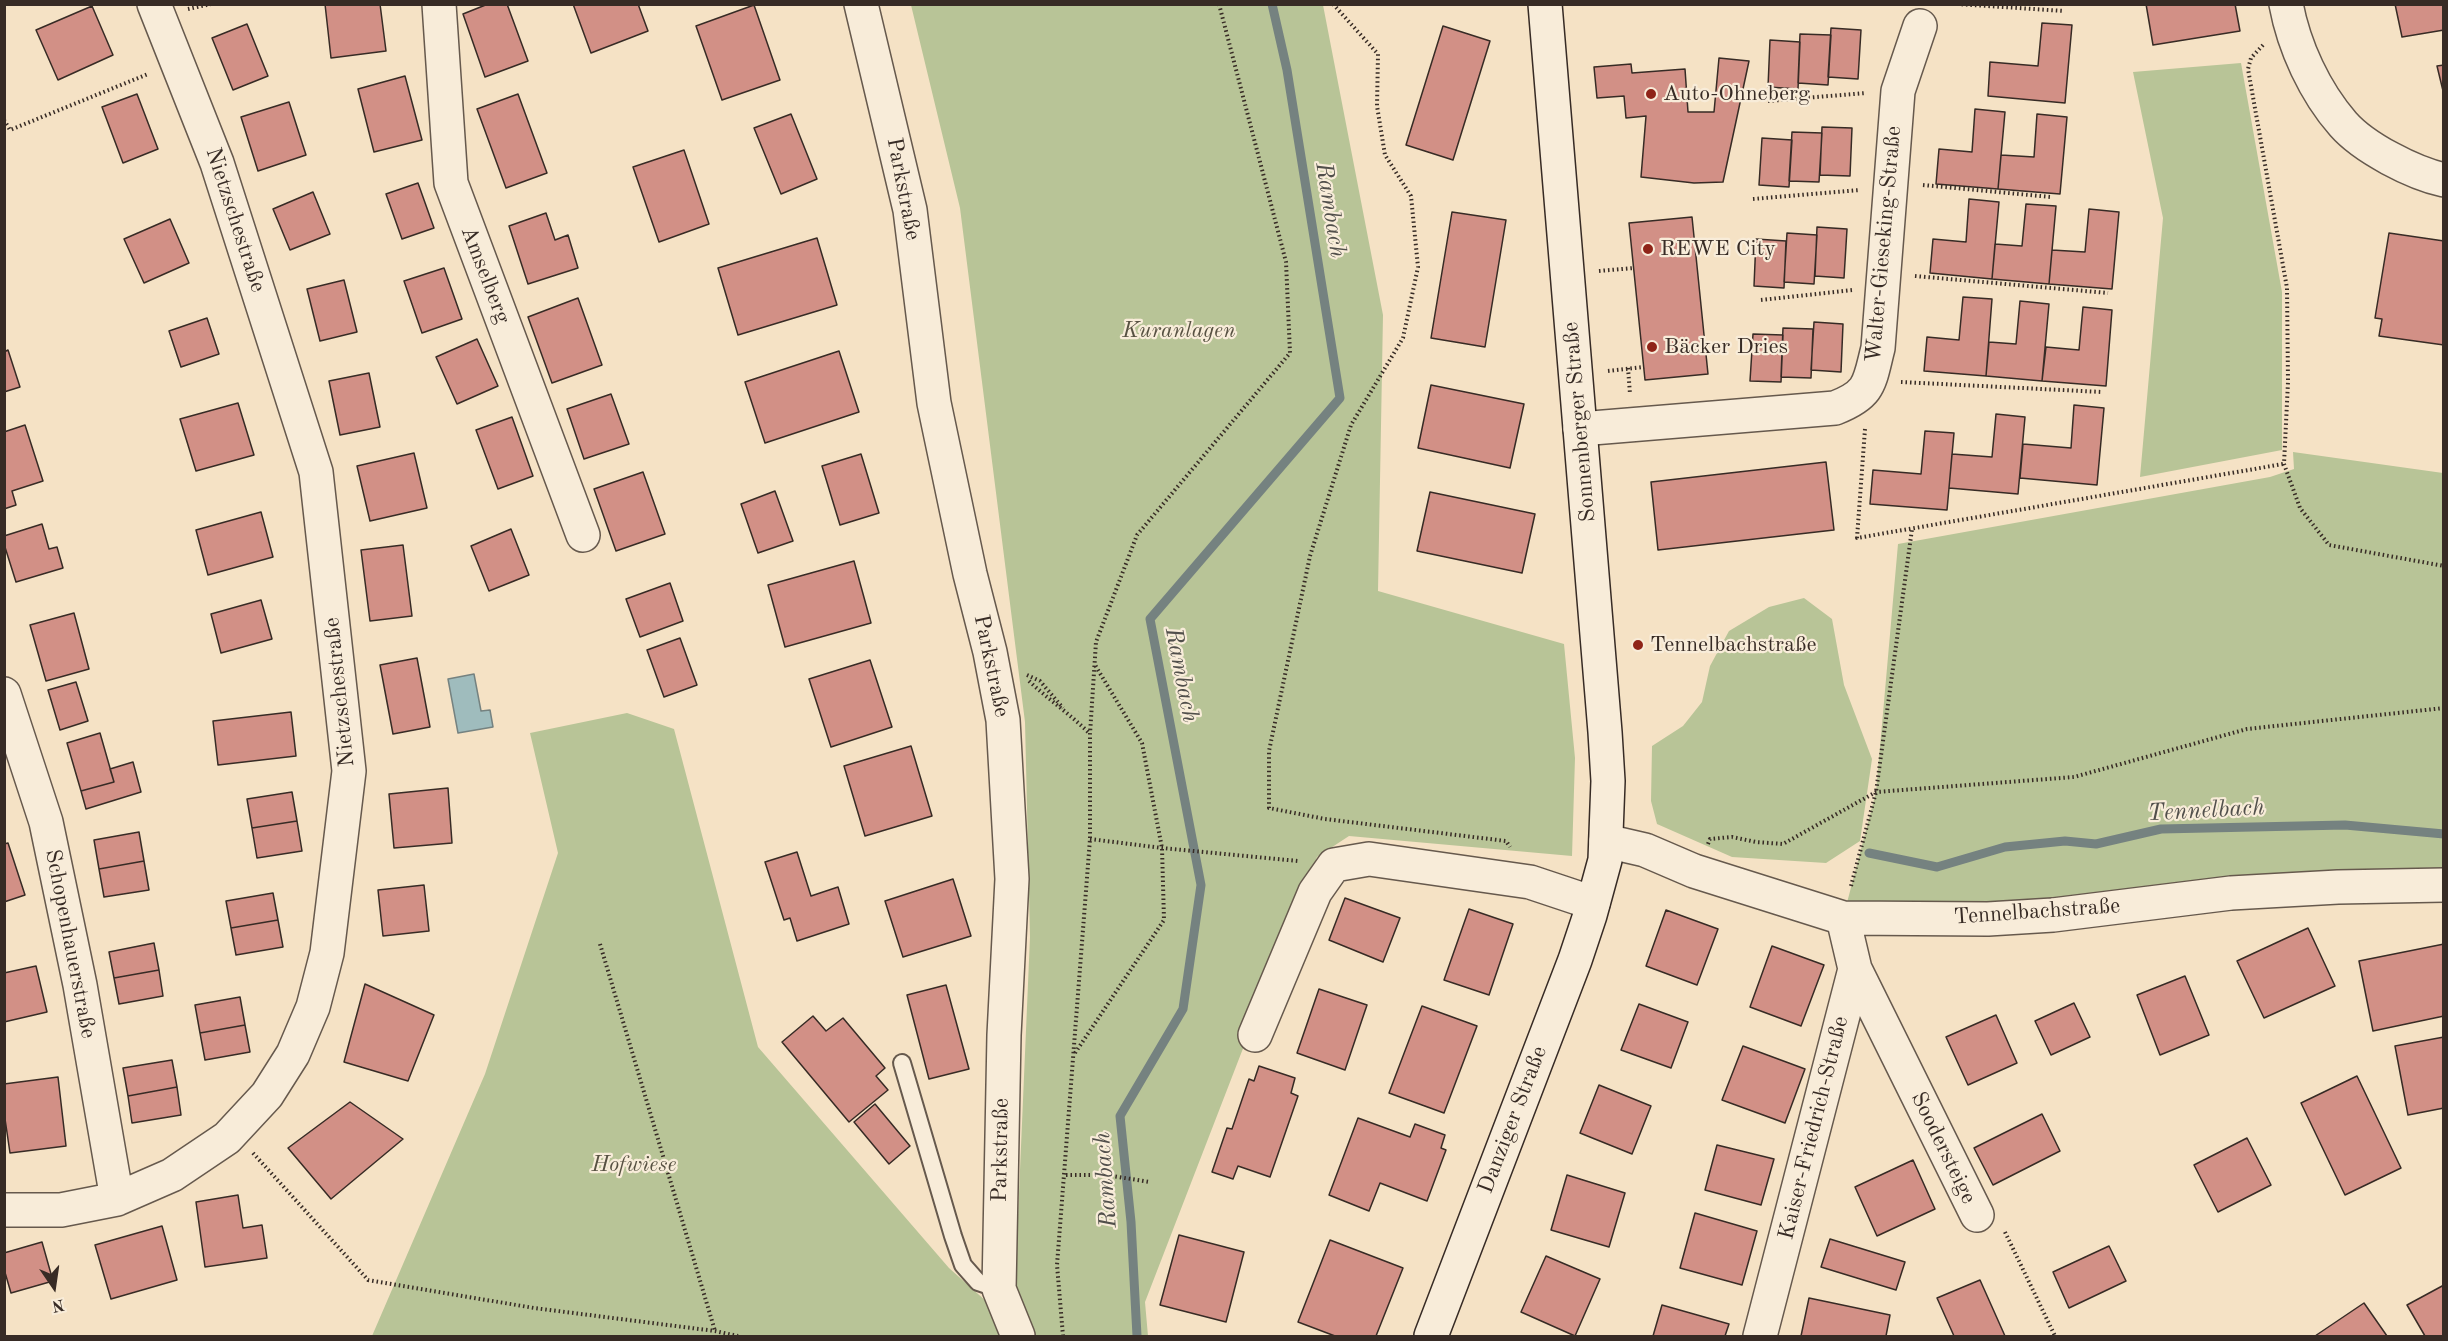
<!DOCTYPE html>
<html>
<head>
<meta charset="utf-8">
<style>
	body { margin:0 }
	#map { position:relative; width:2448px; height:1341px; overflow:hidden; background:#f5e2c5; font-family:"Old Standard TT",serif }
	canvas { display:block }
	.frame { position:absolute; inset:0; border:6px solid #372b25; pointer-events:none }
	.north { position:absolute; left:24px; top:1257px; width:60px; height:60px; -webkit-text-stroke:4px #f8ecd9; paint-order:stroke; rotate:167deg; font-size:16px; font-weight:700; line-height:24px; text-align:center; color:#372b25 }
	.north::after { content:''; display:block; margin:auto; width:21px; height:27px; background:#372b25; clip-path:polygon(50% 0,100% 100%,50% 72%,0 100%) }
</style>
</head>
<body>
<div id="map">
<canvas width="2448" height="1341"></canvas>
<div class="frame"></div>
<div class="north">N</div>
</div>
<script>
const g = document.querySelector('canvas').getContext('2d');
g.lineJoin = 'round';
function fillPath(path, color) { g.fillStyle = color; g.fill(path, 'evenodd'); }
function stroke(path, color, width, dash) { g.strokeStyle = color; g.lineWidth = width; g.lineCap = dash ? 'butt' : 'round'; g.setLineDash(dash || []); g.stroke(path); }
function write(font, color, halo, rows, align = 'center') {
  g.font = font + ' "Old Standard TT",serif'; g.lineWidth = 4.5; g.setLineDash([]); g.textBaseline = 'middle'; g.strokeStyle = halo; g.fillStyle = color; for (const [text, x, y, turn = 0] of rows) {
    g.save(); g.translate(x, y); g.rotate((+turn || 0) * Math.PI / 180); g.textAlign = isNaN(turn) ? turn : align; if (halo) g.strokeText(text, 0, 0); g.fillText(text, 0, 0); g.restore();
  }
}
const green = new Path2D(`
	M911,5H1323L1383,315L1378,591L1564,644L1575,758L1572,856L1349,836L1317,857L1145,1302L1148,1336H372L485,1074L558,853L530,733L627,713L674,729L758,1047L949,1268L987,1302L1015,1286L1030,937L1025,722L960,208Z
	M2241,63L2282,292V450L2140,477L2163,218L2133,72Z
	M2293,452L2443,473V885L1843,918L1876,792L1898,544L2270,477L2294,469Z
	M1804,598L1832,619L1844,685L1872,759L1860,841L1826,863L1732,857L1657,824L1651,801L1652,746L1683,726L1702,702L1710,666L1729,631L1769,607Z`);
const water = new Path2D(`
	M474,674L481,711L490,710L493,727L458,733L448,679Z`);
const stream = new Path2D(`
	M1869,853L1937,867L2005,847L2065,841L2096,844L2161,829L2345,825L2444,834
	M1137,1336L1131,1222L1120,1116L1183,1009L1201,885L1150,619L1340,398L1287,70L1272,4`);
const building = new Path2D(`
	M325,4H380L386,51L331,58Z
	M488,4H507L528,61L485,77L463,14Z
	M573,4H638L648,31L591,53Z
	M2146,4H2235L2240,31L2153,45Z
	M2395,4H2444V30L2402,37Z
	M754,5L780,80L722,100L696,26Z
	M92,6L113,55L58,80L36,30Z
	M2042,23L2072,25L2065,103L1988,96L1990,62L2038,66Z
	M247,24L268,76L233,90L212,38Z
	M1443,26L1490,41L1453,160L1406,145Z
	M1831,28L1861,30L1858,79L1828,77Z
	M1800,34L1831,35L1828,85L1798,83Z
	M1770,40L1800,42L1798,89L1768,87Z
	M1719,58L1749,61L1723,182L1694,183L1641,177L1646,116L1626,118L1624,96L1597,98L1594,67L1631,64L1632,73L1685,69L1688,112H1714Z
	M2444,65V95L2437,66Z
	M405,76L422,140L374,152L358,89Z
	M137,94L158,149L123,163L102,107Z
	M518,94L547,173L506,188L477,109Z
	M289,102L306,155L258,171L241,117Z
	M1975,109L2005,112L1998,189L1936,184L1939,149L1972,152Z
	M791,114L817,179L781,194L754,128Z
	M2037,114L2067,117L2060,194L1998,189L2001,155L2034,157Z
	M1822,127L1852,128L1850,176L1820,175Z
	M1792,132L1822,133L1819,182L1789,181Z
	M1762,138L1792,140L1789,187L1759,185Z
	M684,150L709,224L659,242L633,167Z
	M418,183L434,228L402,239L386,194Z
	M313,192L330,234L290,250L273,209Z
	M1969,199L1999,202L1992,279L1930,273L1933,239L1966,242Z
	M2026,204L2056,206L2049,284L1992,279L1995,244L2022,246Z
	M2089,209L2119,212L2112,289L2049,284L2052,250L2085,252Z
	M1452,212L1506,220L1485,347L1431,338Z
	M546,213L555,240L568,235L578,268L528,284L509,226Z
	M1692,217L1708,374L1645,380L1629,223Z
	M170,219L189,263L144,283L124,239Z
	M1817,227L1847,229L1844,278L1815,276Z
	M1787,233L1817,235L1814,284L1784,282Z
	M2389,233L2444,241V345L2379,336L2382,319L2375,318Z
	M817,238L837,305L738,335L718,268Z
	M1756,239L1786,241L1784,288L1754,286Z
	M444,268L462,319L422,333L404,281Z
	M344,280L357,332L320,341L307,289Z
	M1963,297L1992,299L1986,376L1924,371L1927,337L1959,340Z
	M578,298L602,365L552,383L528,317Z
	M2020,301L2049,304L2042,381L1986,376L1989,342L2016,344Z
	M2083,307L2112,310L2106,386L2042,381L2046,347L2079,350Z
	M207,318L219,354L181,367L169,331Z
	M1814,322L1843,324L1841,372L1811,370Z
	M1783,328L1813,329L1811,378L1781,377Z
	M1753,334L1783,335L1781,382L1750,381Z
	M477,339L498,386L457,404L436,357Z
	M8,350L20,387L4,392V352Z
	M839,351L859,412L765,443L745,382Z
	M369,373L380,427L340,435L329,381Z
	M1431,385L1524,404L1510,468L1418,448Z
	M611,394L629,444L584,459L567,409Z
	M238,403L254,455L196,471L180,419Z
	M2074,405L2104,408L2097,485L2020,478L2023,444L2071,448Z
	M1996,414L2025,417L2018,494L1949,488L1952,454L1992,457Z
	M512,417L533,476L498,489L476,430Z
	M25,425L43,481L12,491L16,505L4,509V432Z
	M1925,431L1954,433L1947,510L1870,504L1873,470L1921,474Z
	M414,453L427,508L370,521L357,466Z
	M861,454L879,513L840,525L822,466Z
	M1826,462L1834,530L1658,550L1651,482Z
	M643,472L665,534L616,551L594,489Z
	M775,491L793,541L758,553L741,504Z
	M1430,492L1535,514L1522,573L1417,551Z
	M261,512L273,557L208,575L196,530Z
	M42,524L49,549L57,547L63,568L16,582L4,544V536Z
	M511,529L529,575L489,591L471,546Z
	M403,545L412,616L370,621L361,550Z
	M854,561L871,623L785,647L768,585Z
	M670,583L683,621L640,637L626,599Z
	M261,600L272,639L221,653L211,614Z
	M74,613L89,669L46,681L30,625Z
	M680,638L697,685L664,697L647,650Z
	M417,658L430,727L393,734L380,665Z
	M870,660L892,727L831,747L809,679Z
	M76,682L88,721L60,730L48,690Z
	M291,712L296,756L218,765L213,721Z
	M100,733L114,782L81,791L67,743Z
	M911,746L932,816L865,836L844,766Z
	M133,762L141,792L86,809L81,791L114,782L110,769Z
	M448,788L452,843L394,848L389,794Z
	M292,792L297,821L252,828L247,799Z
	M297,821L302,851L257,858L252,828Z
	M139,832L144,861L99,869L94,840Z
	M8,843L25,895L4,902V844Z
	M797,852L811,896L838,887L849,924L797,941L790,918L784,920L765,862Z
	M144,861L149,890L104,897L99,869Z
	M953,879L971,936L903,957L885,901Z
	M424,885L429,931L383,936L378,890Z
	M273,893L278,920L231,928L226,901Z
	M1345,898L1400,918L1383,962L1329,940Z
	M1469,909L1513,924L1489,995L1444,980Z
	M1666,910L1718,929L1697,985L1646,966Z
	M278,920L283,947L236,955L231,928Z
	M2308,928L2335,986L2264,1018L2237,961Z
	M154,943L159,970L114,978L109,952Z
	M2444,944V1016L2373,1031L2359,961Z
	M1772,946L1824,965L1801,1026L1750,1007Z
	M36,966L47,1012L4,1022V973Z
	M159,970L163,996L119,1004L114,978Z
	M2185,976L2209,1035L2160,1055L2137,995Z
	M365,984L434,1015L408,1081L344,1062Z
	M946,985L969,1069L929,1079L907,995Z
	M1319,989L1367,1005L1345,1070L1297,1053Z
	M240,997L245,1025L200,1033L195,1005Z
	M2074,1003L2090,1037L2051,1055L2035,1021Z
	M1639,1004L1688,1022L1671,1068L1621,1050Z
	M1422,1006L1477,1026L1444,1113L1389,1093Z
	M1996,1015L2017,1063L1968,1085L1946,1037Z
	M813,1016L826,1031L843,1018L885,1068L876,1076L888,1090L849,1122L782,1042Z
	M245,1025L250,1052L205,1060L200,1033Z
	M2444,1037V1108L2408,1115L2395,1046Z
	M1743,1046L1805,1069L1785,1123L1722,1100Z
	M172,1060L177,1087L128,1096L123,1068Z
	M1259,1066L1295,1078L1291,1093L1298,1096L1270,1177L1238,1166L1233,1179L1212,1172L1227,1128L1232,1129L1249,1079L1254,1081Z
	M2357,1076L2401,1168L2345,1195L2301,1103Z
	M58,1077L66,1146L10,1153L4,1112V1084Z
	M1599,1085L1651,1106L1632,1154L1580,1133Z
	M177,1087L181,1115L132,1123L128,1096Z
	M350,1102L403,1139L331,1199L288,1148Z
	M875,1104L910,1146L889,1164L854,1122Z
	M2042,1114L2060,1151L1993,1185L1974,1148Z
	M1358,1118L1410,1137L1415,1124L1445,1135L1441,1148L1446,1150L1427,1201L1380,1183L1369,1211L1329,1195Z
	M2247,1138L2271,1185L2218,1212L2194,1165Z
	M1717,1145L1774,1159L1761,1205L1705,1190Z
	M1913,1160L1935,1209L1877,1236L1855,1187Z
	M1567,1175L1625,1193L1609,1247L1551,1230Z
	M238,1195L243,1228L262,1225L267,1258L205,1267L196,1202Z
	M1695,1213L1757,1231L1742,1285L1680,1268Z
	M162,1226L177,1280L111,1299L95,1245Z
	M1179,1235L1244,1252L1226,1322L1160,1305Z
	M1830,1239L1905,1262L1896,1290L1821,1267Z
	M1330,1240L1403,1268L1376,1336H1335L1298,1322Z
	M42,1242L53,1281L11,1293L4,1269V1253Z
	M2109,1246L2126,1281L2069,1308L2053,1272Z
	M1546,1256L1600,1279L1575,1336L1521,1312Z
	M1980,1280L2005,1336H1954L1937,1298Z
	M2444,1285V1336H2425L2407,1305Z
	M1809,1298L1890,1315L1886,1336H1801Z
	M2364,1303L2387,1336H2315Z
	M1662,1305L1729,1324L1725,1336H1653Z`);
const path = new Path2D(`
	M1333,4L1378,54L1377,106L1385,155L1411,196L1418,267L1403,338L1351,425L1310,556L1269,751V808L1325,819L1506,841L1510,847
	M1957,4L2064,11
	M188,9L211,4
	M2263,45L2251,58L2248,69L2287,288L2288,382L2284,464L2300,508L2329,545L2444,566
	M1768,101L1866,93
	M4,120L10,130L148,74
	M1923,185L2051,197
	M1753,199L1860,190
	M1599,271L1634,268
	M1915,276L2108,293
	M1761,300L1853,290
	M1628,368L1630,394
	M1608,371L1644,367
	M1901,382L2102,392
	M1865,429L1857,538L2283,464
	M1027,675L1040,681L1063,708
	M1029,681C1049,700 1070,714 1089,733
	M1090,839L1162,848L1298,861
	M1708,844L1710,839L1732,837L1756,842L1783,844L1876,792L2074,777L2247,729L2444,708
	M1851,886L1876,792L1912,529
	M600,944L715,1331
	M1075,1053L1164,920L1162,848L1142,743L1095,665
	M253,1153L368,1280L534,1308L715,1331L738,1336
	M1066,1175H1106L1150,1182
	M2005,1232L2055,1336
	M1063,1336L1057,1265L1090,839V734L1096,642L1137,535L1290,353L1286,262L1219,4`);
const lane = new Path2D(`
	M902,1063L953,1236L963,1265L978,1282L999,1289`);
const street = new Path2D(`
	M439,4L451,183L583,535
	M861,4L910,210L934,403L970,574L990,652L1003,720L1012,879L1004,1035L999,1289L1018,1336
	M2286,4C2294,47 2315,92 2343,124C2364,148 2413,173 2444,180
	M1580,429L1835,408C1871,394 1869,383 1878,348L1898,91L1920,26
	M4,694L46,822L80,985L117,1199
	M1606,841L1645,850L1694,871L1843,918L1988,919L2053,915L2231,893L2338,887L2444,885
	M1855,969L1977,1215
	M1255,1035L1315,892L1334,865L1369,859L1530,882L1593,903
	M4,1210H61L117,1199L172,1175L227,1138L267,1095L293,1054L313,1007L327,953L349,771L316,472L217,163L154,4
	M1760,1336L1855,969L1843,918`);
const secondary = new Path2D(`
	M1431,1336L1575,960L1590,915L1605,860L1608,781L1605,732L1545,4`);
const markers = [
	[1651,94,6,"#8f2418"],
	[1648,249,6,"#8f2418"],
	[1652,347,6,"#8f2418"],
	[1638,645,6,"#8f2418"]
];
const poiNames = [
	["Auto-Ohneberg",1663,94],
	["REWE City",1660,249],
	["Bäcker Dries",1664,347],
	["Tennelbachstraße",1650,645]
];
const streetNames = [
	["Parkstraße",903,189,79],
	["Nietzschestraße",235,220,72],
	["Walter-Gieseking-Straße",1884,244,-85],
	["Amselberg",485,275,69],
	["Sonnenberger Straße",1580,422,-95],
	["Parkstraße",991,666,78],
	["Nietzschestraße",340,692,-96],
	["Tennelbachstraße",2037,912,-4],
	["Schopenhauerstraße",70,944,79],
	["Danziger Straße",1513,1120,-69],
	["Kaiser-Friedrich-Straße",1814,1128,-76],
	["Soodersteige",1943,1148,64],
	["Parkstraße",1001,1150,-89]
];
const parkNames = [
	["Kuranlagen",1179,331],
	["Hofwiese",634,1165]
];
const waterNames = [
	["Rambach",1330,210,81],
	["Rambach",1181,675,79],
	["Tennelbach",2206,811,-3],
	["Rambach",1106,1180,-94]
];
fillPath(green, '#b8c497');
fillPath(water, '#9fbcbd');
stroke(water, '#758280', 1.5);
stroke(stream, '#758280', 9);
fillPath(building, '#d29086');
stroke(building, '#372b25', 1.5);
stroke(lane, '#66594d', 20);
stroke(street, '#66594d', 36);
stroke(secondary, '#372b25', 36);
stroke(path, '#372b25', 4, [1.5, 3]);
stroke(lane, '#f8ecd9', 16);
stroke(street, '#f8ecd9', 33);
stroke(secondary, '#f8ecd9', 33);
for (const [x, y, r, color] of markers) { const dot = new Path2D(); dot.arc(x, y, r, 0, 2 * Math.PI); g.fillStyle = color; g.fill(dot); stroke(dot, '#f8ecd9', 2); }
write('22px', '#372b25', '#f8ecd9', poiNames, 'left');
write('22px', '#372b25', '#f8ecd9', streetNames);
write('italic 22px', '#575142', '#f8ecd9', parkNames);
write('italic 24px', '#514f4b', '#f8ecd9', waterNames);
</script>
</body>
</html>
